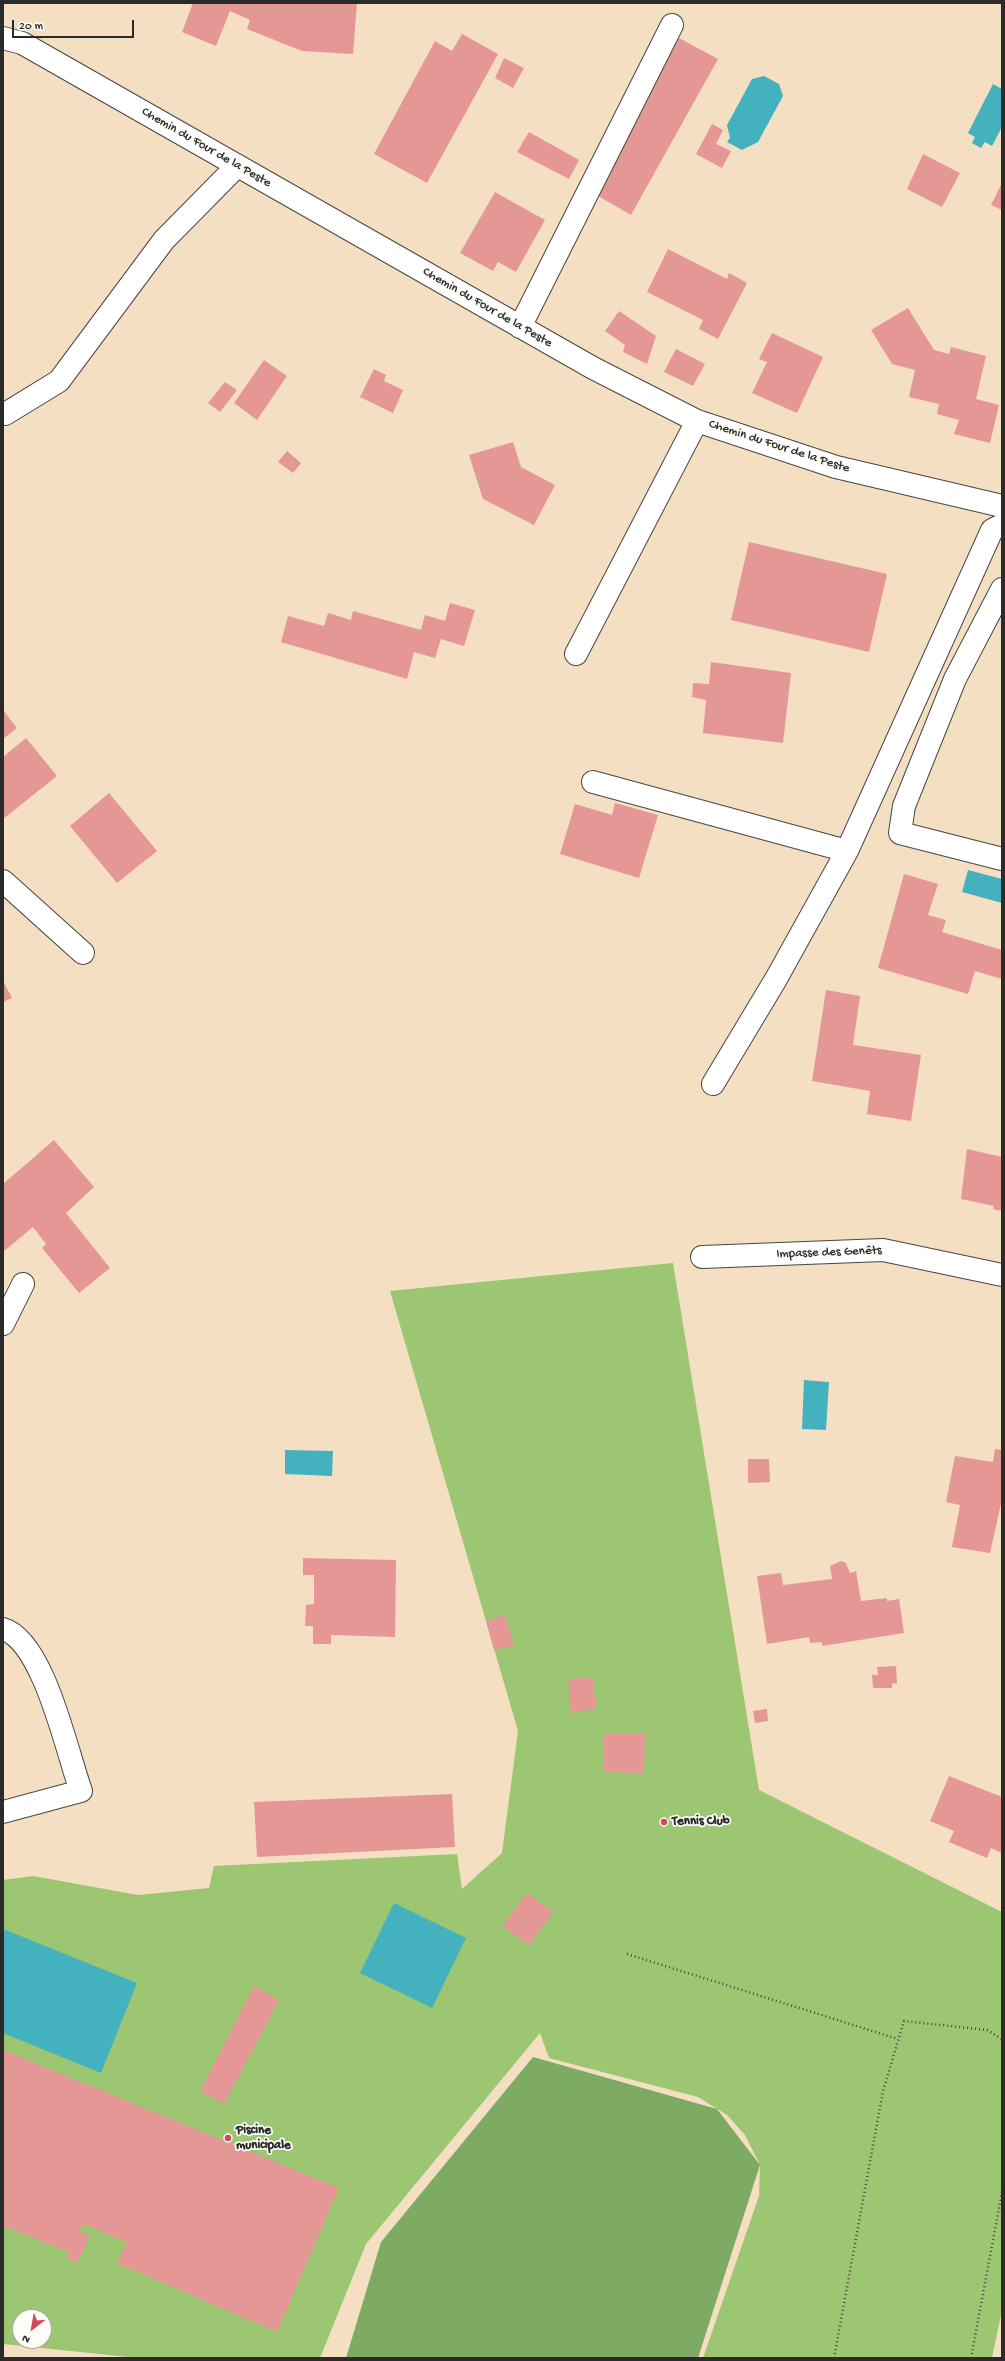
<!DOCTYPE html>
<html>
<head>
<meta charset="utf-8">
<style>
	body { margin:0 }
	#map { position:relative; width:1005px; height:2361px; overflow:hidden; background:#f4dfc3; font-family:"Gochi Hand",sans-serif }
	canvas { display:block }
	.frame { position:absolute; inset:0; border:4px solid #2b2b2b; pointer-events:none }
	.north { position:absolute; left:12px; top:2309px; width:40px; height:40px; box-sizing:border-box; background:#fdfcf7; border:1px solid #a9a8a5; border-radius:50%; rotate:211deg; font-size:11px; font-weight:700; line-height:16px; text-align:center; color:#2b2b2b }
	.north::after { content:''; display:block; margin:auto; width:14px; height:18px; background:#d1495b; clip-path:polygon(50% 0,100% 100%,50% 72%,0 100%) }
	.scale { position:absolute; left:12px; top:20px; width:122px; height:18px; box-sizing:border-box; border:2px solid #2b2b2b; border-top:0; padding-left:5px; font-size:12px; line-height:14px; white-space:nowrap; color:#2b2b2b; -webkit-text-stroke:3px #fdfcf7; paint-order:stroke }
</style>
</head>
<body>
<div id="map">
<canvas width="1005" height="2361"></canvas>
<div class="frame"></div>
<div class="north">N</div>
<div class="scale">20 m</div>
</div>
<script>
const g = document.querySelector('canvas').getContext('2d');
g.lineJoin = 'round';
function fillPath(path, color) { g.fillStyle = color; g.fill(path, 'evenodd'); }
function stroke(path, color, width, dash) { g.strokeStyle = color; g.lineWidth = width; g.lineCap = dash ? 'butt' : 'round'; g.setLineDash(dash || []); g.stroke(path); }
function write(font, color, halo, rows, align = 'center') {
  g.font = font + ' "Gochi Hand",sans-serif'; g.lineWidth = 3.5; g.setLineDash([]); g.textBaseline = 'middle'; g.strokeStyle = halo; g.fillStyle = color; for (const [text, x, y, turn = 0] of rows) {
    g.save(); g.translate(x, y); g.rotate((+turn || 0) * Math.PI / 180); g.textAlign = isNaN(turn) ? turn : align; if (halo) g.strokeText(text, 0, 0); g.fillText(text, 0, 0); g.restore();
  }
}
const green = new Path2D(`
	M673,1263L759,1790L1002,1912V2310L992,2358H703L759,2196L760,2165L745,2135L727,2115L698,2097L549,2058L540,2033L366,2244L320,2358H138L3,2344V1880L33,1876L138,1895L209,1888L214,1866L457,1854L462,1889L502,1853L518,1731L390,1291ZM20,2317H44V2341H20Z`);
const forest = new Path2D(`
	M533,2057L717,2109L760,2165L698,2358H346L381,2242Z`);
const water = new Path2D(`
	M764,76L779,84L783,96L758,142L742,150L727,142L730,138L727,125L752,79Z
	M993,84L1002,89V127L992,146L985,142L981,148L972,143L975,137L968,133Z
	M968,870L1002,879V903L962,892Z
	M804,1380L829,1382L826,1430L802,1429Z
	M285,1450L333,1451L332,1476L285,1474Z
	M394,1903L466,1938L432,2008L360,1973Z
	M3,1929L137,1983L101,2073L3,2033Z`);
const building = new Path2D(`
	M193,3H357L353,54L302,51L247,29L250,20L230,11L216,46L182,32Z
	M462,34L498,54L427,183L374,154L435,41L452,51Z
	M679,38L718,59L631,215L593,193Z
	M504,58L524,68L513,88L495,78Z
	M712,124L723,130L716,144L731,151L722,168L696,154Z
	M529,132L579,160L569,179L517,152Z
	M923,154L960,173L942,207L907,189Z
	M1002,183V210L991,205Z
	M495,192L545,220L516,272L498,262L493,271L460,253Z
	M668,249L727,279L729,273L747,283L718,339L699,329L703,320L647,292Z
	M908,308L934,350L949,354L951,347L986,356L976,399L999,405L990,443L954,434L959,420L937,414L939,404L909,397L915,370L892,364L871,330Z
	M619,311L656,336L647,364L623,352L625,345L605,331Z
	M772,333L823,357L797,413L752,393L767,362L759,359Z
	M676,349L705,364L693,386L664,372Z
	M264,360L287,376L257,420L234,403Z
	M374,369L386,375L384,381L403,390L393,413L360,397Z
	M225,382L237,390L220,412L208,403Z
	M513,442L521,467L555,485L534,525L483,499L469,455Z
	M287,451L301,463L293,473L278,462Z
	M749,542L887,574L869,652L731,620Z
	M450,603L475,610L464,646L441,639L435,658L414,652L407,679L281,642L288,616L324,626L328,613L351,620L353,611L421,630L425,615L445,621Z
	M711,662L791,673L783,743L703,733L706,700L692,697L693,683L709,684Z
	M3,710L17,728L3,739Z
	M26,738L57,776L3,819V757Z
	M109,793L157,851L117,883L70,826Z
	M615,803L658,815L639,878L560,854L575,804L612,815Z
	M904,874L938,884L928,915L946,920L942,932L1002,950V979L975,971L968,994L878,968Z
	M3,981L12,998L3,1002Z
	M826,990L860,996L853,1045L921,1055L911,1121L867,1114L870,1091L812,1081Z
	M54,1140L94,1187L66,1213L110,1268L79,1293L42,1248L46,1244L33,1227L3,1252V1184Z
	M967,1149L1002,1157V1211L993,1209L994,1206L961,1199Z
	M995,1449L1002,1450V1499L990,1553L952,1547L960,1505L946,1502L955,1456L993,1462Z
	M748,1459H769L770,1482L748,1483Z
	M303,1558L396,1560L395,1637L331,1635V1644H313V1626H305L306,1605L314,1604V1575H303Z
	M841,1561L846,1563L850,1573L856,1571L861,1601L887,1598V1601L899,1599L904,1633L822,1646V1642L810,1643L809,1637L767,1644L757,1576L781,1573L783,1585L832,1579L830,1566Z
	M505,1615L514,1646L494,1650L486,1621Z
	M896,1666L897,1684L892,1683V1688H873L872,1675H878L877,1667Z
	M593,1677L596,1709L571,1713L568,1679Z
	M767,1709L768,1721L755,1723L753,1711Z
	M604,1733H645L644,1773L604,1772Z
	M949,1776L1002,1797V1853L991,1848L987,1858L949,1842L954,1831L930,1821Z
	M452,1794L455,1847L257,1857L254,1802Z
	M527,1893L553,1912L529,1945L502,1926Z
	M254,1986L279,2000L224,2104L200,2091Z
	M3,2050L339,2188L277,2332L117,2263L127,2242L83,2224L80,2231L90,2236L77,2263L66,2258L69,2252L3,2226Z`);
const path = new Path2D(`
	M627,1954L898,2039
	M834,2358L883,2091L904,2021L987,2030L1002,2039
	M971,2358L1002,2192`);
const minor = new Path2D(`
	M3,38L22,43L593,368L697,421L836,467L1002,506
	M520,327L672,25
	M5,414L59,381L164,240L237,166
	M1002,589L955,679L904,806L900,833L1002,859
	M576,654L697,421
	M593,782L847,851L992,530L1002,525
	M3,881L83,953
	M713,1084L776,979L847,851
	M702,1257L883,1250L1002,1275
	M3,1324L23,1284
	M3,1629C44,1641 67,1753 81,1791L3,1812`);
const markers = [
	[664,1822,4,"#d1495b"],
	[228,2138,4,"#d1495b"]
];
const streetNames = [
	["Chemin du Four de la Peste",206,148,30],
	["Chemin du Four de la Peste",487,308,30],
	["Chemin du Four de la Peste",779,447,18],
	["Impasse des Genêts",829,1253,-2]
];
const poiNames = [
	["Tennis Club",672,1822],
	["Piscine",236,2131],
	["municipale",236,2146]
];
fillPath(green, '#9cc672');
fillPath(forest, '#7dab64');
fillPath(water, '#43b2be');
fillPath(building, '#e49795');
stroke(minor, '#494642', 24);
stroke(path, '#494642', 2.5, [1, 3]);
stroke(minor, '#fff', 22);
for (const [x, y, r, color] of markers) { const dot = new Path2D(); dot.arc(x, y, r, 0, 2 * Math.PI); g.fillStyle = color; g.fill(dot); stroke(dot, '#fdfcf7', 1.5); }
write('13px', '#2b2b2b', '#fdfcf7', streetNames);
write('bold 13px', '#2b2b2b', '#fdfcf7', poiNames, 'left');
</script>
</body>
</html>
